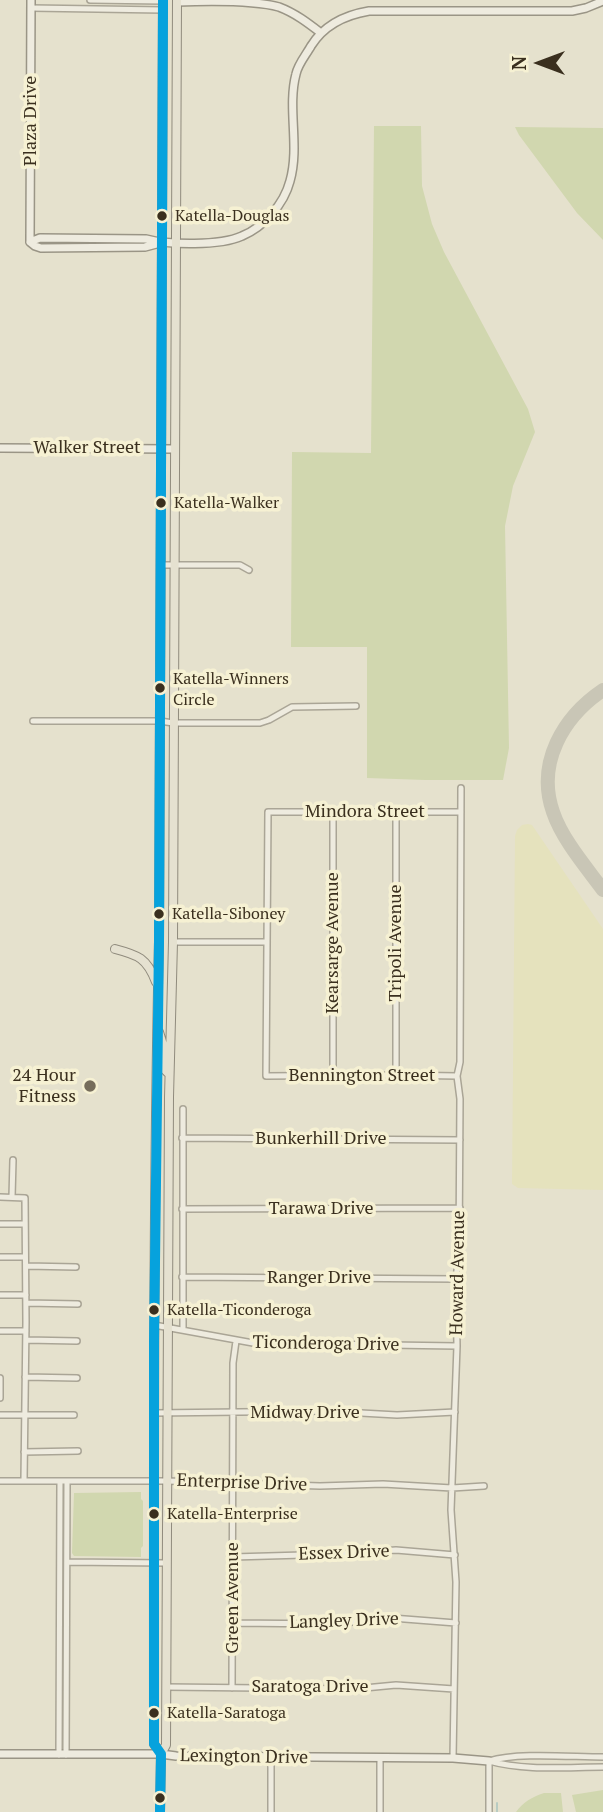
<!DOCTYPE html>
<html>
<head>
<meta charset="utf-8">
<style>
	body { margin:0 }
	#map { position:relative; width:603px; height:1812px; overflow:hidden; background:#e5e1cd; font-family:"PT Serif",serif }
	canvas { display:block }
	.north { position:absolute; left:505px; top:28px; width:70px; height:70px; -webkit-text-stroke:5px #f6f1d3; paint-order:stroke; rotate:270deg; font-size:19px; font-weight:700; line-height:28px; text-align:center; color:#3a2f1e }
	.north::after { content:''; display:block; margin:auto; width:24px; height:32px; background:#3a2f1e; clip-path:polygon(50% 0,100% 100%,50% 72%,0 100%) }
</style>
</head>
<body>
<div id="map">
<canvas width="603" height="1812"></canvas>
<div class="north">N</div>
</div>
<script>
const g = document.querySelector('canvas').getContext('2d');
g.lineJoin = 'round';
function fillPath(path, color) { g.fillStyle = color; g.fill(path, 'evenodd'); }
function stroke(path, color, width, dash) { g.strokeStyle = color; g.lineWidth = width; g.lineCap = dash ? 'butt' : 'round'; g.setLineDash(dash || []); g.stroke(path); }
function write(font, color, halo, rows, align = 'center') {
  g.font = font + ' "PT Serif",serif'; g.lineWidth = 7; g.setLineDash([]); g.textBaseline = 'middle'; g.strokeStyle = halo; g.fillStyle = color; for (const [text, x, y, turn = 0] of rows) {
    g.save(); g.translate(x, y); g.rotate((+turn || 0) * Math.PI / 180); g.textAlign = isNaN(turn) ? turn : align; if (halo) g.strokeText(text, 0, 0); g.fillText(text, 0, 0); g.restore();
  }
}
const farmland = new Path2D(`
	M528,824L532,825L603,929V1190L518,1188L512,1184L515,836L517,830L522,825Z`);
const green = new Path2D(`
	M374,126H421L422,186L432,224L444,252L528,409L535,432L513,486L505,526L509,748L503,780H425L367,778V647H291L292,452L371,453Z
	M515,127L603,128V240L577,213L519,135Z
	M141,1492V1499L143,1501V1546L141,1548V1557L74,1556L72,1553L74,1493Z
	M603,1790V1812H576L572,1795Z
	M544,1793H561L563,1812H516C523,1802 532,1797 544,1793Z`);
const stream = new Path2D(`
	M497,1812V1803`);
const taxiway = new Path2D(`
	M603,690C563,717 536,763 553,812C562,839 586,867 603,890`);
const street = new Path2D(`
	M90,0L163,1
	M31,8L163,10
	M160,565H240L249,570
	M33,721H160L173,723H260L269,720L292,707L356,706
	M396,812V1075
	M173,942H267
	M333,1075V812
	M457,1076L396,1075L266,1076L268,812H461
	M183,1109V1329
	M182,1138L460,1140
	M0,1197L25,1198L26,1322L24,1480
	M12,1197L13,1160
	M182,1209L460,1208
	M0,1224H25
	M0,1257H25
	M26,1266L76,1267
	M182,1277L456,1279
	M0,1295H26
	M26,1303L78,1304
	M154,1325L253,1343L457,1346
	M0,1331H26
	M26,1340L77,1341
	M25,1377L77,1378
	M0,1398V1378
	M154,1413L325,1411L397,1415L455,1412
	M0,1415H74
	M24,1452L78,1451
	M0,1481H167L320,1486L383,1484L452,1488L484,1486
	M233,1557L338,1554L396,1550L455,1555
	M67,1562L166,1563
	M233,1623L333,1624L392,1618L456,1623
	M166,1687L354,1689L396,1685L454,1689
	M232,1688L233,1363L236,1341
	M59,1755L60,1482
	M66,1755L67,1482
	M603,1757C571,1757 518,1752 489,1761C525,1771 566,1767 603,1767
	M453,1758L456,1582L451,1510L457,1346L456,1279L459,1253L460,1099L457,1076L460,1062L461,788
	M380,1759V1812
	M489,1761V1812
	M271,1812V1758`);
const secondary = new Path2D(`
	M177,2C205,1 253,0 279,7C295,13 308,23 321,33
	M30,242L40,238L146,239C169,245 220,246 242,236C264,227 284,204 290,181C300,146 287,108 296,74C298,64 306,55 311,46C324,25 345,15 369,11H572L586,8L603,1
	M30,242L31,0
	M30,242L35,246L41,248L145,247L160,243
	M0,448L175,449
	M0,1754H161L176,1756L453,1758L489,1761`);
const primary = new Path2D(`
	M115,949C138,955 147,958 156,982
	M159,1032L163,1045L162,1067L169,1074
	M161,1754L154,1744C154,1476 153,1209 159,941L163,0
	M160,1812L161,1754L166,1745L169,1097L173,942L177,0`);
const bus1 = new Path2D(`
	M160,1812L161,1754L154,1744V1342L159,941L163,0`);
const markers = [
	[162,216,6,"#3a2f1e"],
	[161,503,6,"#3a2f1e"],
	[160,688,6,"#3a2f1e"],
	[159,914,6,"#3a2f1e"],
	[90,1086,7,"#766d5b"],
	[154,1310,6,"#3a2f1e"],
	[154,1514,6,"#3a2f1e"],
	[154,1713,6,"#3a2f1e"],
	[160,1798,6,"#3a2f1e"]
];
const busNames = [
	["Katella-Douglas",175,216],
	["Katella-Walker",174,503],
	["Katella-Winners",173,679],
	["Circle",173,700],
	["Katella-Siboney",172,914],
	["Katella-Ticonderoga",167,1310],
	["Katella-Enterprise",167,1514],
	["Katella-Saratoga",167,1713]
];
const streetNames = [
	["Plaza Drive",31,121,-90],
	["Walker Street",87,448],
	["Mindora Street",365,812],
	["Kearsarge Avenue",333,943,-90],
	["Tripoli Avenue",396,943,-90],
	["Bennington Street",362,1076],
	["Bunkerhill Drive",321,1139],
	["Tarawa Drive",321,1209],
	["Howard Avenue",458,1273,-89],
	["Ranger Drive",319,1278],
	["Ticonderoga Drive",326,1344,1],
	["Midway Drive",305,1413],
	["Enterprise Drive",242,1483,2],
	["Essex Drive",344,1553,-2],
	["Green Avenue",233,1598,-90],
	["Langley Drive",344,1621,-2],
	["Saratoga Drive",310,1687],
	["Lexington Drive",244,1757,1]
];
const poiNames = [
	["24 Hour",76,1076],
	["Fitness",76,1097]
];
fillPath(farmland, '#e5e2bd');
fillPath(green, '#d1d7af');
stroke(stream, '#b8cbc2', 2);
stroke(taxiway, '#c9c6b6', 14);
stroke(street, '#aaa596', 8);
stroke(secondary, '#9a9586', 10);
stroke(primary, '#908b7d', 10);
stroke(street, '#eeebdf', 5);
stroke(secondary, '#eeebdf', 7);
stroke(primary, '#e5e1d0', 8);
stroke(bus1, '#06a2dd', 10);
for (const [x, y, r, color] of markers) { const dot = new Path2D(); dot.arc(x, y, r, 0, 2 * Math.PI); g.fillStyle = color; g.fill(dot); stroke(dot, '#f6f1d3', 2.5); }
write('16px', '#3a2f1e', '#f6f1d3', busNames, 'left');
write('18px', '#3a2f1e', '#f6f1d3', streetNames);
write('18px', '#3a2f1e', '#f6f1d3', poiNames, 'right');
</script>
</body>
</html>
